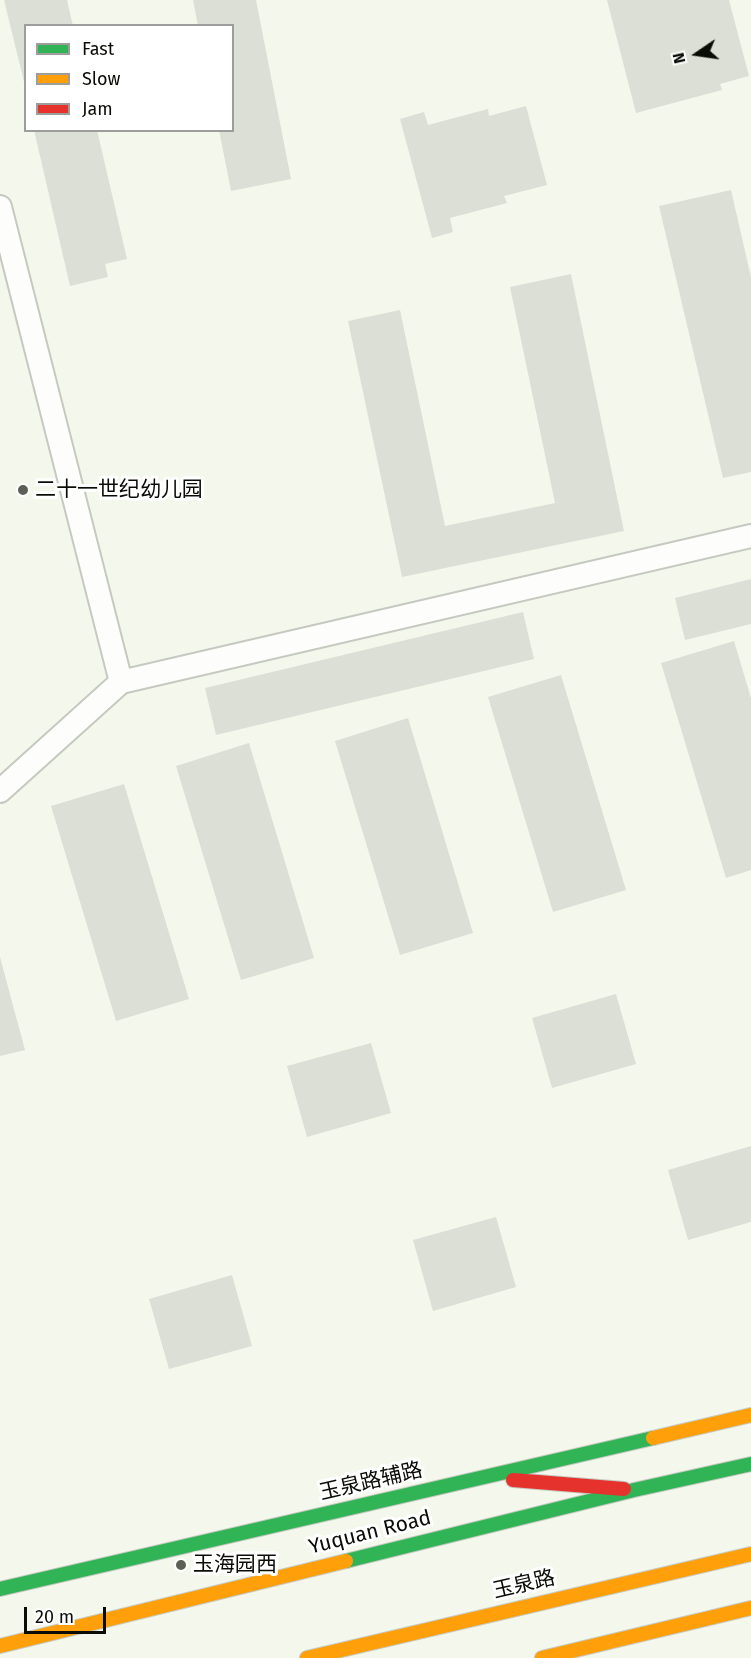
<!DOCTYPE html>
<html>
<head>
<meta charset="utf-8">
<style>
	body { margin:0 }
	#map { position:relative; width:751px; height:1658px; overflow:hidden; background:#f4f8ec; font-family:"Fira Sans",sans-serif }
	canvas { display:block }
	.legend { position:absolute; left:24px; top:24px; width:210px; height:108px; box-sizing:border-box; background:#fff; border:2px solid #9d9e9b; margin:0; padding:8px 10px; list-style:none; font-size:18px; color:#0a0c06 }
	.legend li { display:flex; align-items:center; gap:12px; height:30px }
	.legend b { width:30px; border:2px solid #9d9e9b }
	.north { position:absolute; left:667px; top:24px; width:60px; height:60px; -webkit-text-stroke:4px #fff; paint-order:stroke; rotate:257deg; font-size:16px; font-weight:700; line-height:24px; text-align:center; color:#0a0c06 }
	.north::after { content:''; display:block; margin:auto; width:21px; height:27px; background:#0a0c06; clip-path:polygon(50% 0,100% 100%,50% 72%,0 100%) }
	.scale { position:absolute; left:24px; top:1607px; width:82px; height:27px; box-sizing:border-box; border:3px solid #0a0c06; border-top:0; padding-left:8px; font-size:18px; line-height:21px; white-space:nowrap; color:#0a0c06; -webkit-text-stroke:4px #fff; paint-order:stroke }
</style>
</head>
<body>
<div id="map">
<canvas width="751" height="1658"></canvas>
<ul class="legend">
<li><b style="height:8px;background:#30b455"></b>Fast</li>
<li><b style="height:8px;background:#ff9f0a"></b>Slow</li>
<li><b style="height:8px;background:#e5322d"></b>Jam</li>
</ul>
<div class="north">N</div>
<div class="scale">20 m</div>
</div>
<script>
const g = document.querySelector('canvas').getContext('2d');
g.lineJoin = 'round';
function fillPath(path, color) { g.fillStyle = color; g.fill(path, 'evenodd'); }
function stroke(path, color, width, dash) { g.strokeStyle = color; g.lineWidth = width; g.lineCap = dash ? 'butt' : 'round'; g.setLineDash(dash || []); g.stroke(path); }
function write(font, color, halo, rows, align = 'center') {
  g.font = font + ' "Fira Sans","Noto Sans SC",sans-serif'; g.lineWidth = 6; g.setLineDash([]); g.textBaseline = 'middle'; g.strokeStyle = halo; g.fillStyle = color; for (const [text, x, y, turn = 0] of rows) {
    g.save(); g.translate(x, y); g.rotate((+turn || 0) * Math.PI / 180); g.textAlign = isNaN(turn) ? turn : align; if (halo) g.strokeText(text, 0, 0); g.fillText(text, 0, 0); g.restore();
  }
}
const building = new Path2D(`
	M4,0H67L73,26H26V90Z
	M193,0H256L291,179L231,191L219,130H232V26H198Z
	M607,0H729L749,76L720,84L722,90L636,113Z
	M526,106L547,185L504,196L507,203L450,218L453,232L432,238L400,119L424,112L428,125L488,109L489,116Z
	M34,130H97L127,259L105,264L108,277L70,286Z
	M731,190L751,277V472L723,478L659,206Z
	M571,274L624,531L402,577L348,321L400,310L445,526L555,503L510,287Z
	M751,579V624L685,640L675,598Z
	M523,612L534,659L216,735L205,688Z
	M734,641L751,698V870L726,878L661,663Z
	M561,675L626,890L553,912L488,697Z
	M408,718L473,933L400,955L335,741Z
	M249,743L314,958L241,980L176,766Z
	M124,784L189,999L116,1021L51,806Z
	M0,957L25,1050L0,1056Z
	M616,994L636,1064L552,1088L532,1018Z
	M371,1043L391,1113L307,1137L287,1066Z
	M751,1146V1222L688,1240L668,1170Z
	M496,1217L516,1287L433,1311L413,1240Z
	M232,1275L252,1346L169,1369L149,1299Z`);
const street = new Path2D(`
	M0,207L121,682
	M0,791L121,682L751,536`);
const fast = new Path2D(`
	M346,1561L634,1490L751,1464
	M0,1589L653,1438`);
const slow = new Path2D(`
	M653,1438L751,1415
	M0,1646L346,1561
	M307,1658L751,1554
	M542,1658L751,1608`);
const jam = new Path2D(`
	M513,1480L624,1489`);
const markers = [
	[23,490,6,"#5c5f56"],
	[181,1565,6,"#5c5f56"]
];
const poiNames = [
	["二十一世纪幼儿园",35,490],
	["玉海园西",193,1565]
];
const streetNames = [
	["玉泉路辅路",371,1482,-13],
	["Yuquan Road",370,1533,-14],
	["玉泉路",524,1585,-13]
];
fillPath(building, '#dbdfd5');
stroke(street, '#c6c9c0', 26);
stroke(fast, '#c6c9c0', 16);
stroke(slow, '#c6c9c0', 16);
stroke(jam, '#c6c9c0', 16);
stroke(street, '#fdfefc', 22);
stroke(fast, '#30b455', 14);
stroke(slow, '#ff9f0a', 14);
stroke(jam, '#e5322d', 14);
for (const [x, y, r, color] of markers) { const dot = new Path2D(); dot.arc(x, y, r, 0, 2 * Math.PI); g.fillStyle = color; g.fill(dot); stroke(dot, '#fff', 2); }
write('21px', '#0a0c06', '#fff', poiNames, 'left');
write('21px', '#0a0c06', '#fff', streetNames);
</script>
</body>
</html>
